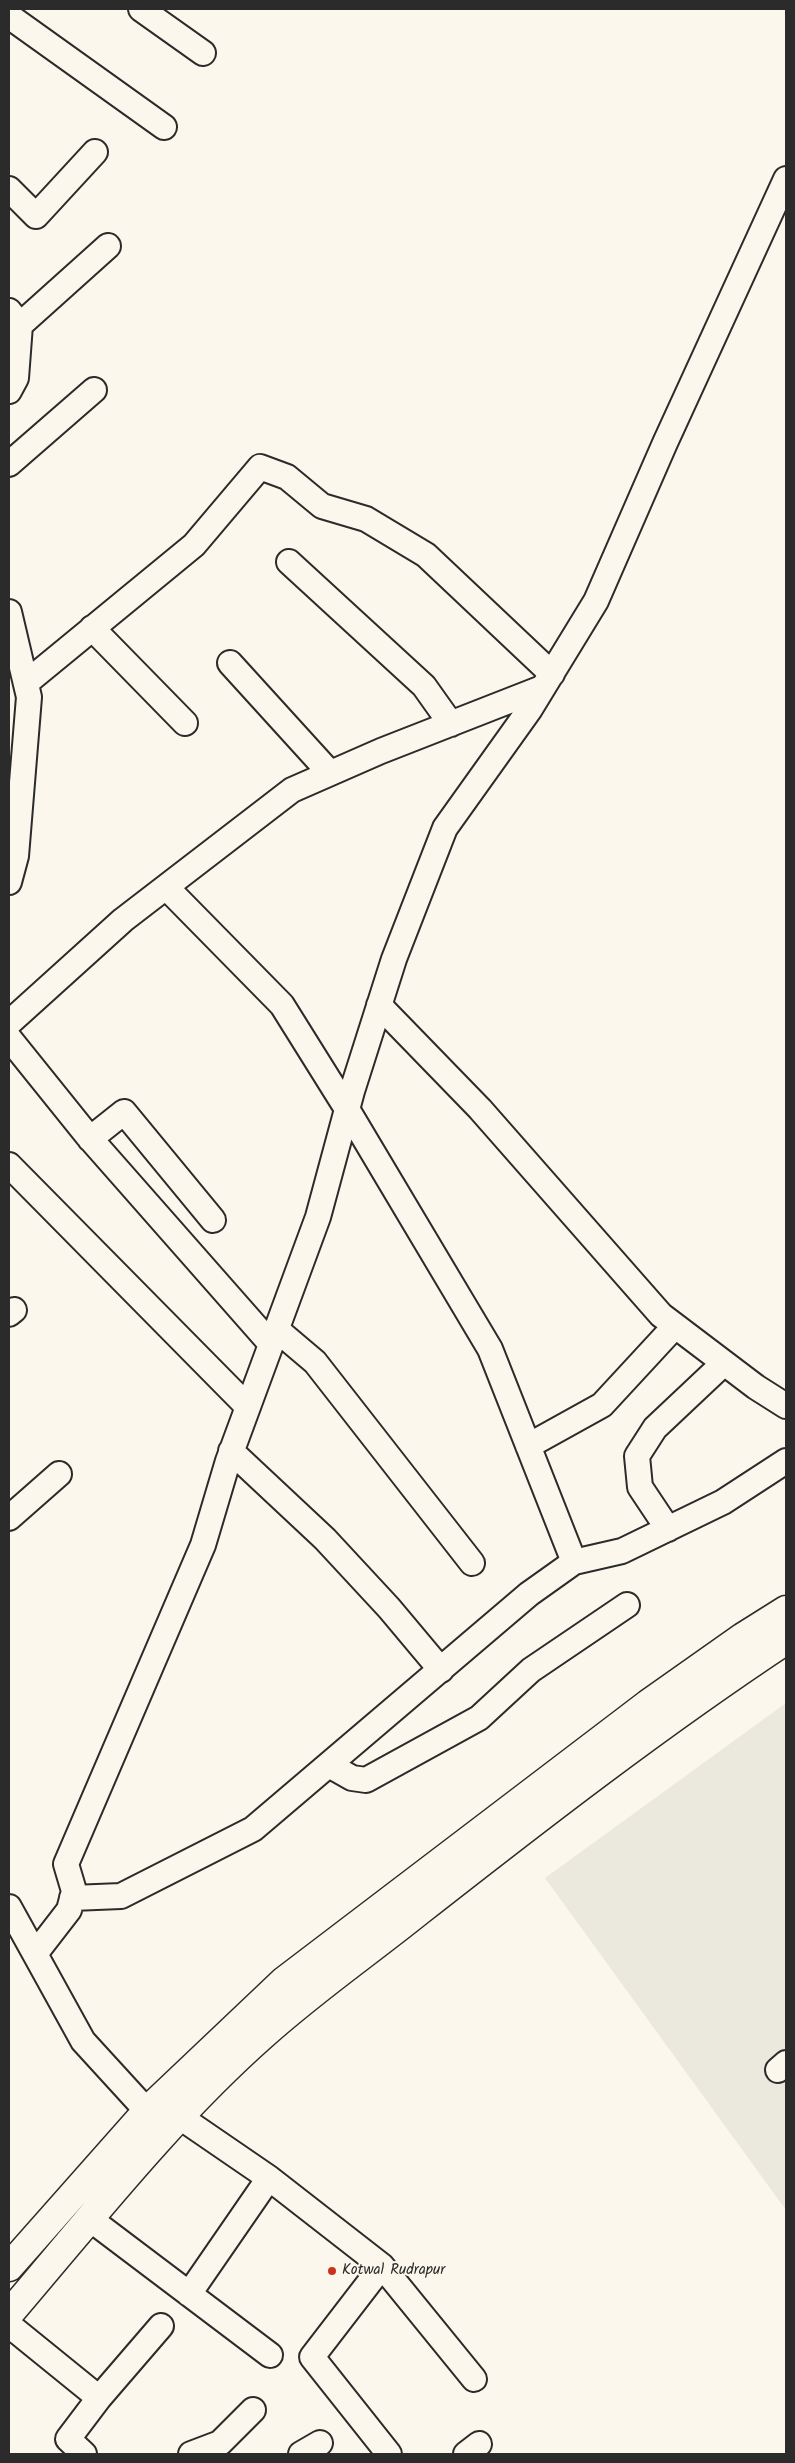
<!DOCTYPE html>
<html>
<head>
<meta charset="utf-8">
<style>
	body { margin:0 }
	#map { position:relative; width:795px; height:2463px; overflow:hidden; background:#fbf7ec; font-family:Kalam,sans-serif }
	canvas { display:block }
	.frame { position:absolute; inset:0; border:10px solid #2b2b2b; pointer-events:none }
</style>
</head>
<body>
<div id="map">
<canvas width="795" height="2463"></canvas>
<div class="frame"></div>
</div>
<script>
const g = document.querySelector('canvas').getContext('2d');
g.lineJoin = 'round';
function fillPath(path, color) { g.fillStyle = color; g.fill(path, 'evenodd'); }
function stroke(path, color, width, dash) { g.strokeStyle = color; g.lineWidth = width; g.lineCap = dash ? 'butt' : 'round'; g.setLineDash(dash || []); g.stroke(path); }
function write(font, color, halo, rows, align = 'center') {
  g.font = font + ' Kalam,sans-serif'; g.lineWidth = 4; g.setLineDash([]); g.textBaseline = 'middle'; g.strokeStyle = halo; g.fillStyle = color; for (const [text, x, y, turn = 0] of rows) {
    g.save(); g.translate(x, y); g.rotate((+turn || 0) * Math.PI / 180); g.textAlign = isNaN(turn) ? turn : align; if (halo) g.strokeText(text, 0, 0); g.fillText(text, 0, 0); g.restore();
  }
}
const built = new Path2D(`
	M786,1703V2210L545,1878Z`);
const minor = new Path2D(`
	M141,9L203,53
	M13,19L164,127
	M9,189L36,216L95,152
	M9,311L20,325L16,378L9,391
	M20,325L108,246
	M9,464L94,390
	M289,562L424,686L451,724
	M9,612L29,697L16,856L9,882
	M92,628L185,723
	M230,663L330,773
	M26,683L194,545L260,467L287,477L322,506L366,519L426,555L552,674
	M166,887L282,1005L347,1109L490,1349L574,1562
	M379,1005L480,1109L661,1315L756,1387L786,1406
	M9,1023L123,920L292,790L381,751L542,688
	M9,1038L87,1135L271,1344
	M90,1139L124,1112L213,1220
	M9,1165L248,1407
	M9,1314L14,1310
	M276,1329L315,1362L472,1563
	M528,1446L602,1405L675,1326
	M231,1451L325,1539L389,1608L441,1670
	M9,1518L59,1474
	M668,1529L640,1487L637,1456L655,1428L724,1363
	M329,1765L352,1778L366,1780L479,1718L531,1670L627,1605
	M72,1898L121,1896L253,1829L529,1594L574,1562L622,1551L723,1502L786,1461
	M9,1907L35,1954
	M778,2070L786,2063
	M147,2111L83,2041L35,1954L69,1910L74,1891L66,1864L203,1545L228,1461L318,1217L352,1091L394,959L445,828L530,709L596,601L665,443L786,179
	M180,2117L269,2178L382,2266L474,2379
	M90,2219L270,2355
	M382,2266L312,2357L389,2454
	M189,2294L269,2178
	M9,2325L99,2398L68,2439L84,2454
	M99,2398L161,2326
	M191,2454L220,2443L253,2410
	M301,2454L320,2443
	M466,2454L479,2444`);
const highway = new Path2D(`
	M9,2267L147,2111L284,1981L648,1704L743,1637L786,1610
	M9,2314C91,2218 170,2117 264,2034C313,1990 368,1952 419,1911C539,1817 659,1724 786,1640`);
const markers = [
	[332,2271,5,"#c8321e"]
];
const poiNames = [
	["Kotwal Rudrapur",342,2271]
];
fillPath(built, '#ebe8de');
stroke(minor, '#2b2b2b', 28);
stroke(highway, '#2b2b2b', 31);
stroke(minor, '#fbf7ec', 24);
stroke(highway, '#fbf7ec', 28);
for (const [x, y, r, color] of markers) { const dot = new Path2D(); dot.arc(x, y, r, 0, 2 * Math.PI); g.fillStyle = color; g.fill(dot); stroke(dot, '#fbf7ec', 2); }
write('15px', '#2b2b2b', '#fbf7ec', poiNames, 'left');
</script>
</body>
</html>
